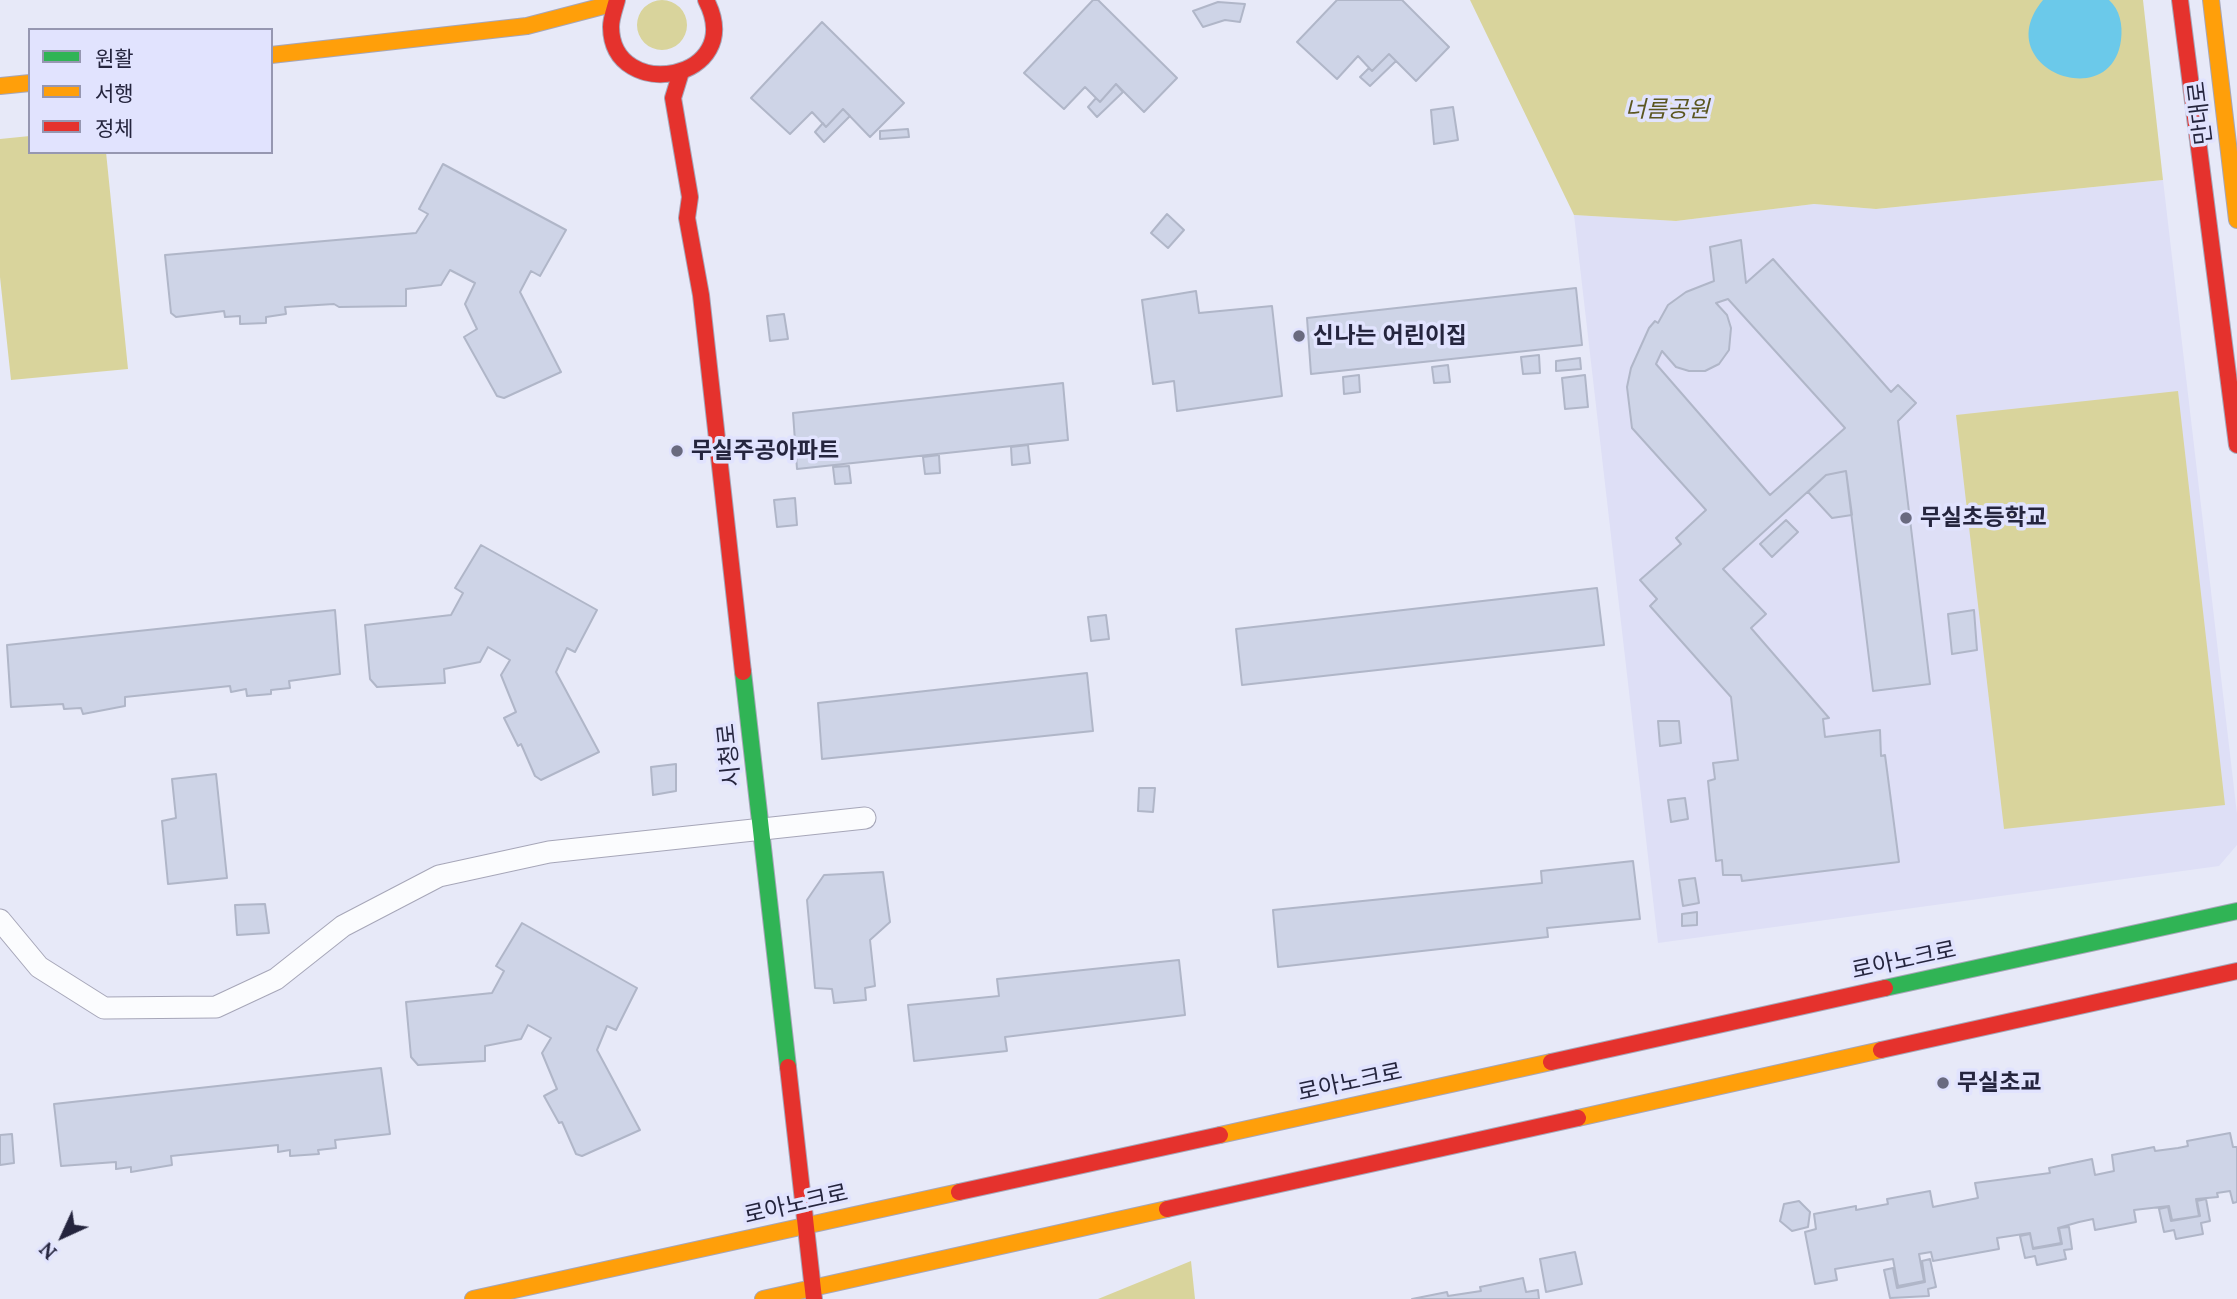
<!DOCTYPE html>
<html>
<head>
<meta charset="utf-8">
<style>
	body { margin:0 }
	#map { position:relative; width:2237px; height:1299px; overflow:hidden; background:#e7e9f8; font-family:Lora,"Noto Sans KR",serif }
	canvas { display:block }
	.legend { position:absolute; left:28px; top:28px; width:245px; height:126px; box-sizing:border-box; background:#e1e3fe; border:2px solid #9697b1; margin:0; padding:9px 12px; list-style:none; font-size:21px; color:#25253e }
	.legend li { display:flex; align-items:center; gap:14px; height:35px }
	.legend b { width:35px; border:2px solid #9697b1 }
	.north { position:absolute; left:28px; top:1201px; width:70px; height:70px; -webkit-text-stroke:5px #e1e3fe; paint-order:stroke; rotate:225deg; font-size:19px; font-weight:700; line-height:28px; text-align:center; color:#25253e }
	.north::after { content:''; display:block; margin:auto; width:24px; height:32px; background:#25253e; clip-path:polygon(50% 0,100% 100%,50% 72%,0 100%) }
</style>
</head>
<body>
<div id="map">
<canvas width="2237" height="1299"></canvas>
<ul class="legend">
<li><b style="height:9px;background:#30b455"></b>원활</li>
<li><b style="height:9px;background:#ff9f0a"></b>서행</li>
<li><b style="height:9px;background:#e5322d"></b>정체</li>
</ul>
<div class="north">N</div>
</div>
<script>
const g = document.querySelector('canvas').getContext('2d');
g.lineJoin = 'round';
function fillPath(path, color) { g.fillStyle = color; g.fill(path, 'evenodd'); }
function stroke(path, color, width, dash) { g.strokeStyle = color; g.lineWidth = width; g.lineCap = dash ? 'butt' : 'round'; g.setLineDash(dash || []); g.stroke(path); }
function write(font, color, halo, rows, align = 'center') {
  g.font = font + ' Lora,"Noto Sans KR",serif'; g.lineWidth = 7; g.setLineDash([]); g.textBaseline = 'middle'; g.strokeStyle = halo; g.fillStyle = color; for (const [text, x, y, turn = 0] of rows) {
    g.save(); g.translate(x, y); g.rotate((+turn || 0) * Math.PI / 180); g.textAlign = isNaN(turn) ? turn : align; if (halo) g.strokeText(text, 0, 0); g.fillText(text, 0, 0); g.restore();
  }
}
const built = new Path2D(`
	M2163,180L2237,814V845L2219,866L1658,943L1574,215L1676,221L1814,204L1876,209Z`);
const green = new Path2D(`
	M1470,0H2143L2163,180L1876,209L1814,204L1676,221L1574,215Z
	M637 25a25 25 0 1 1 50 0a25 25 0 1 1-50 0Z
	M30,136V152H106L128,369L11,380L0,277V139Z
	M2178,391L2225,805L2004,829L1956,415Z
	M1191,1261L1195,1299H1098Z`);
const water = new Path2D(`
	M2043,0H2109C2120,10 2123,25 2121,40C2111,116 1987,67 2043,0Z`);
const building = new Path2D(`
	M1093,0H1098L1177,78L1144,112L1116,84L1100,102L1085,87L1064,109L1024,73Z
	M1337,0H1402L1449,47L1416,81L1389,54L1372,71L1358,56L1337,79L1297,42Z
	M1218,2L1245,4L1240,22L1225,20L1203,27L1193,11Z
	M822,22L904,103L870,137L843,109L826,127L812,112L790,134L751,98Z
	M1389,54L1396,61L1370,86L1360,77L1369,68L1372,71Z
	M1116,84L1123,92L1097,117L1088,107L1096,98L1100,102Z
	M1453,107L1458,140L1434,144L1431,110Z
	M843,109L850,116L824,142L815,132L823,123L826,127Z
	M908,129L909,137L880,139V131Z
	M443,164L566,230L540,276L531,271L520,292L561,372L504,398L497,396L464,337L477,329L465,304L475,283L450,270L441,285L406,289V306L339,307L334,304L285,307L286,314L266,317V323L240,324V316L225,317L224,311L176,317L171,313L165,255L416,233L428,214L419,209Z
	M1167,214L1184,230L1168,248L1151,233Z
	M1741,240L1746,283L1773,259L1891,392L1898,385L1916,403L1898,421L1930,684L1873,691L1846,471L1826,475L1723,569L1766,614L1751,628L1829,718L1823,719L1825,737L1880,730L1881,756L1885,755L1899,862L1742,881L1741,875H1723L1722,860L1716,861L1708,781L1715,779L1713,763L1738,760L1731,697L1650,606L1657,599L1640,580L1681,544L1676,538L1706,510L1632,428L1627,387L1631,368L1649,328L1655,321L1658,323L1668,305L1686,292L1714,281L1710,247ZM1728,299L1845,428L1770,495L1656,364L1662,351L1676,367L1689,371H1705L1719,364L1729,350L1731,328L1727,315L1716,303Z
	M1576,288L1582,345L1311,374L1307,318Z
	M1196,291L1199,313L1272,306L1282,396L1177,411L1174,381L1153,384L1142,300Z
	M784,314L788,339L770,341L767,316Z
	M1539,355L1540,373L1523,374L1521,357Z
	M1580,358L1581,369L1556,371V361Z
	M1448,365L1450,382L1434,383L1432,367Z
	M1359,375L1360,392L1344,394L1343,377Z
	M1585,375L1588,407L1565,409L1562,378Z
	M1063,383L1068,440L797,469L793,413Z
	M1028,445L1030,463L1012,465L1011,447Z
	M939,455L940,473L925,474L923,457Z
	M849,466L851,483L835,484L833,467Z
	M1846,471L1852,515L1832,518L1808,492L1826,475Z
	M795,498L797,525L777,527L774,500Z
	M1786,520L1798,532L1772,557L1760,544Z
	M481,545L597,610L575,652L567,648L556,672L599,752L541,780L535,776L521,744L518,746L504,718L516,712L501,675L510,660L488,647L480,662L444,669L445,683L377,687L370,679L365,625L451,615L463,593L455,588Z
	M1597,588L1604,645L1242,685L1236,629Z
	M335,610L340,674L289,681L290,688L271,690V694L247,696L246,689L231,692L230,686L125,697V706L83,714L81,708L64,709L63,704L11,707L7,645Z
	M1974,610L1977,650L1952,654L1948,614Z
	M1106,615L1109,639L1091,641L1088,617Z
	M1087,673L1093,731L822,759L818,703Z
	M1658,721H1679L1681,743L1660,746Z
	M676,764V791L653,795L651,767Z
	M216,774L227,878L168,884L162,821L176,818L172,779Z
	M1139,788H1155L1153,812L1138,811Z
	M1685,798L1688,819L1671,822L1668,800Z
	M1633,861L1640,919L1547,928L1548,937L1278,967L1273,910L1542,883L1541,871Z
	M883,872L890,922L870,940L875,986L865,988L866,1000L834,1003L832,989L815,988L807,900L824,875Z
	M1695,878L1699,903L1683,906L1679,880Z
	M265,904L269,933L237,935L235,905Z
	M1697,912V925L1682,926V914Z
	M522,923L637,988L616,1030L607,1026L597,1050L640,1130L582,1156L576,1154L562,1122L559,1123L544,1096L557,1089L542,1053L551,1038L528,1025L521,1039L485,1046V1061L418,1065L411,1057L406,1002L492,993L504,971L496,966Z
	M1179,960L1185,1015L1005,1037L1007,1051L914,1061L908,1005L999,996L997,979Z
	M381,1068L390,1134L335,1140L336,1148L318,1150L319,1154L290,1156V1150L278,1152V1145L171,1156L172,1165L131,1172V1167L116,1169V1162L61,1166L54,1104Z
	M2230,1133L2233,1147H2237V1202L2233,1203L2230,1191L2217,1193L2218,1197L2196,1199L2199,1216L2172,1220L2169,1206L2134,1210L2136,1222L2095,1230L2093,1219L2079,1222L2058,1228L2061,1243L2033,1248L2030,1233L1997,1238L1999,1249L1933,1261L1931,1252L1919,1254L1924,1281L1898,1286L1893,1259L1835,1269L1837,1280L1815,1284L1805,1232L1816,1229L1814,1214L1856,1206V1210L1888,1204L1887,1199L1930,1191L1933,1207L1978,1198L1975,1183L2050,1173L2049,1168L2092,1159L2095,1175L2114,1171L2112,1155L2154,1147L2155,1151L2178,1148L2188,1146L2187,1141Z
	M12,1134L14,1163L0,1165V1135Z
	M2206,1199L2210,1221L2201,1223L2203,1234L2176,1239L2174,1230L2164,1232L2159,1209L2168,1207L2171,1221L2200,1216L2197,1201Z
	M1799,1201L1810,1212L1808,1227L1792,1231L1780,1221L1784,1204Z
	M2069,1227L2072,1249L2064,1250L2066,1259L2037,1265L2035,1256L2025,1258L2020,1236L2030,1234L2033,1249L2062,1244L2059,1228Z
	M1575,1252L1582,1284L1546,1292L1540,1259Z
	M1930,1259L1936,1287L1928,1289L1929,1296L1890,1298L1884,1270L1893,1268L1897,1288L1925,1282L1922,1261Z
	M1523,1278L1526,1292L1538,1290L1539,1299H1412L1447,1292L1448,1296L1481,1291L1480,1287Z`);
const lane = new Path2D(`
	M0,920L39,967L104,1008L216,1007L276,979L343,926L439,876L549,852L865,818`);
const fast = new Path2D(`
	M743,672L788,1067
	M1885,988L2237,911`);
const slow = new Path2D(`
	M2211,0L2237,220
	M271,55L527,26L615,3
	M0,86L30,83
	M1578,1118L1881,1050
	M1220,1135L1551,1062
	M473,1299L959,1192
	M763,1299L1167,1209`);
const jam = new Path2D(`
	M617,0C615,8 611,18 611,27C612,104 748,81 706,0
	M2180,0L2237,445
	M681,72L673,98L690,197L687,218L701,295L743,672
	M1881,1050L2237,971
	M1551,1062L1885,988
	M788,1067L814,1299
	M959,1192L1220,1135
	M1167,1209L1578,1118`);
const markers = [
	[1299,336,7,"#696a7f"],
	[677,451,7,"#696a7f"],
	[1906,518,7,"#696a7f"],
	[1943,1083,7,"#696a7f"]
];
const parkNames = [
	["너름공원",1667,110]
];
const streetNames = [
	["만대로",2201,113,-97],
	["시청로",730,755,-96],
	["로아노크로",1904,961,-12],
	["로아노크로",1350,1083,-12],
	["로아노크로",796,1205,-13]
];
const poiNames = [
	["신나는 어린이집",1313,336],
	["무실주공아파트",691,451],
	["무실초등학교",1920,518],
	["무실초교",1957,1083]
];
fillPath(built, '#dedff6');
fillPath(green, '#d9d49c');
fillPath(water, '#6bc9ea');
fillPath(building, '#ced4e7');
stroke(building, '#b0b6c8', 2);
stroke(lane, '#a6a6b8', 23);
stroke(fast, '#a6a6b8', 18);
stroke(slow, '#a6a6b8', 18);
stroke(jam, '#a6a6b8', 18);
stroke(lane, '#fbfcfe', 21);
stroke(fast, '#30b455', 16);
stroke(slow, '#ff9f0a', 16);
stroke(jam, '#e5322d', 16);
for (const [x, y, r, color] of markers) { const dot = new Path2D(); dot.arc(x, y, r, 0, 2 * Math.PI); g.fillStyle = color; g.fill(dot); stroke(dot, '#e1e3fe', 2.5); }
write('italic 23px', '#5b5620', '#e1e3fe', parkNames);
write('23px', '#25253e', '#e1e3fe', streetNames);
write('bold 23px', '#25253e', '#e1e3fe', poiNames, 'left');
</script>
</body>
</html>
